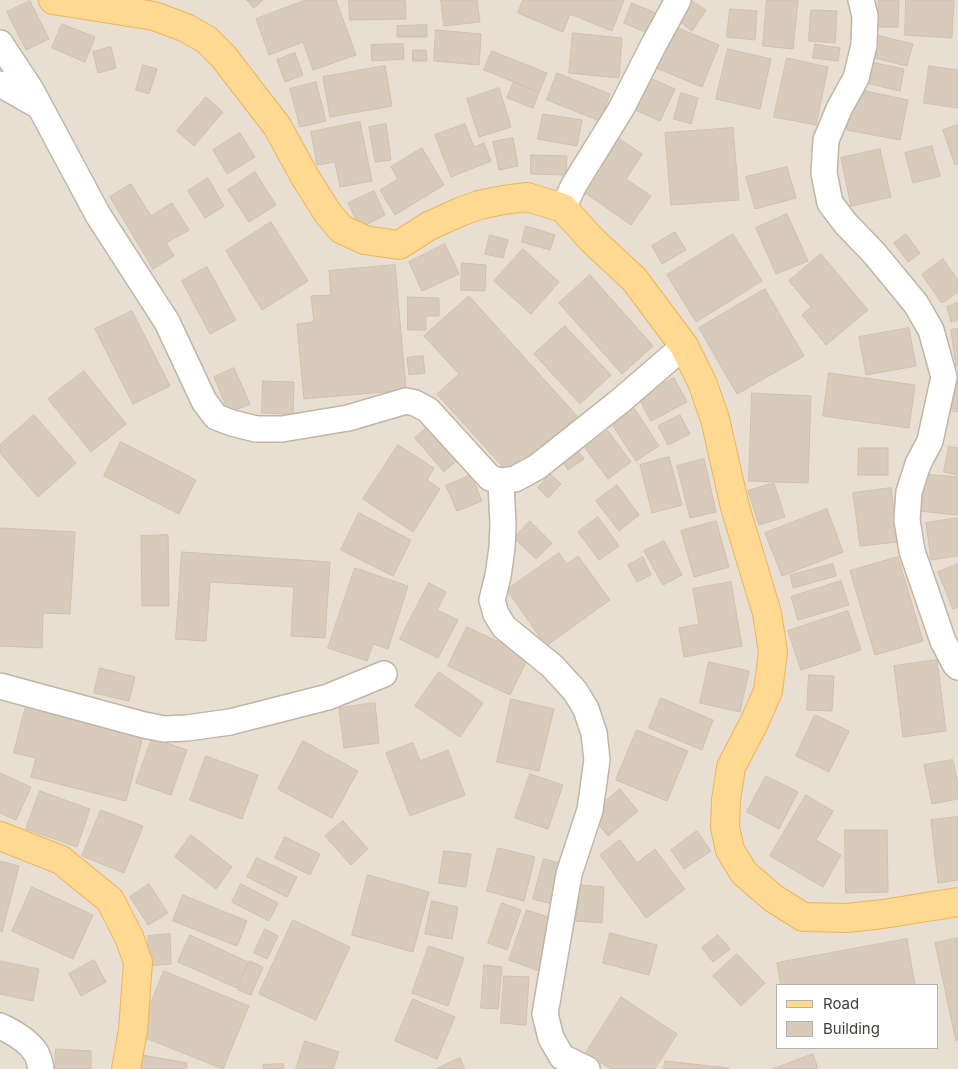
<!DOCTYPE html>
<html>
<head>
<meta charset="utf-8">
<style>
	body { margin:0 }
	#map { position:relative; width:958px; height:1069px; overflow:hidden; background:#f4eee4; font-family:Inter,sans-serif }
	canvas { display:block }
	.legend { position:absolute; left:776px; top:984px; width:162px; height:65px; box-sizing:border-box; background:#fff; border:1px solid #b5b2ae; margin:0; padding:6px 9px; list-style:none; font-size:15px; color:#463e34 }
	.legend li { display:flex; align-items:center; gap:10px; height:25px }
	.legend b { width:25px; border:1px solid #b5b2ae }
</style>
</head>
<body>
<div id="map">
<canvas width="958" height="1069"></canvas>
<ul class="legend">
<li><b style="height:6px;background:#ffd892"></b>Road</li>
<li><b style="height:14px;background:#d9cbbc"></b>Building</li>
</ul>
</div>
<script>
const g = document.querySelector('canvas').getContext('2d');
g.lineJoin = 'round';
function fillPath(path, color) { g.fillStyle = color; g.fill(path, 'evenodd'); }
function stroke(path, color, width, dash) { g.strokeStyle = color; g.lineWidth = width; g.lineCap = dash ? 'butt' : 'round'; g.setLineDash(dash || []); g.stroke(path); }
const residential = new Path2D(`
	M0,0H958V1069H0ZM777,985H937V1048H777Z`);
const building = new Path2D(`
	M247,0H263L254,8Z
	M306,0H336L356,55L313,70L303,42L269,55L256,19Z
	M349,0H405L406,19L350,20Z
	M441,0H477L480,22L444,26Z
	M523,0H624L612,31L570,14L563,32L518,13Z
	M767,0H798L793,49L763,46Z
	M879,0H899L898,27H878Z
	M906,0H954L952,38L905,35Z
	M30,1L49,39L26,50L7,12Z
	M692,1L706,10L692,31L679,21Z
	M632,3L660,15L652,35L624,23Z
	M730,9L757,11L755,40L727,37Z
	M811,10L837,11L835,43L809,41Z
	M62,24L95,37L85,62L52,48Z
	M427,25V37H397V26Z
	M671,25L719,45L702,87L654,67Z
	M436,30L481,34L479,65L434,61Z
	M573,33L622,38L619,78L569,73Z
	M876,35L913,44L907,66L870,57Z
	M403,44L404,59L372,61L371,45Z
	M815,44L840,48L838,61L813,58Z
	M111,47L116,68L98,73L93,52Z
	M728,49L771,59L760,109L716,99Z
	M413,50H426L427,61H413Z
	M492,51L547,73L539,92L484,70Z
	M295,53L303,75L285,82L277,60Z
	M787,58L828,67L816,125L774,117Z
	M866,61L904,69L900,91L861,82Z
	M143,65L157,69L149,94L136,90Z
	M385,66L392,106L330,117L323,77Z
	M929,66L958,70V108L924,103Z
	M557,73L610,94L600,121L547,100Z
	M648,77L675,89L660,121L633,109Z
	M316,82L326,121L300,127L290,89Z
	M514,82L539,92L533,108L507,98Z
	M499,88L511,127L479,137L467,99Z
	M856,89L908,100L900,140L847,130Z
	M681,93L698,98L691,124L674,119Z
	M206,97L223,112L194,146L177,131Z
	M543,114L582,120L577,146L538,139Z
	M360,122L372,181L340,187L335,162L317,165L311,132Z
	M386,124L391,160L375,162L369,127Z
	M465,124L474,147L484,143L491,161L451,177L435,135Z
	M958,125V164L955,165L943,130Z
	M733,128L739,200L671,205L665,133Z
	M240,133L255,157L227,174L213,150Z
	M617,137L642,154L626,179L651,196L631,225L581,190Z
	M513,138L518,166L499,170L493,142Z
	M932,146L940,176L913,183L905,153Z
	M422,148L444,185L395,215L380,190L398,179L391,167Z
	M880,149L891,197L851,206L841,158Z
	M531,155L567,156L566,175L531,174Z
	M787,167L796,198L755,209L746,177Z
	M255,172L276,205L249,222L228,190Z
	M208,178L224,206L205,218L188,191Z
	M131,184L151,216L172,203L189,230L166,243L174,256L153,269L110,197Z
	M374,191L385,215L360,228L348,203Z
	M787,214L808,261L776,274L756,228Z
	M271,222L308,281L262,310L226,251Z
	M526,226L555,235L550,250L522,242Z
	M675,232L686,250L662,264L652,246Z
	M733,234L762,281L696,322L667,275Z
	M906,234L920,253L908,262L894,243Z
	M490,235L508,240L503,258L485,254Z
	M445,244L459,274L422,291L409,262Z
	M523,249L559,282L531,314L494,281Z
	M821,254L868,310L826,345L802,315L811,307L789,281Z
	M943,259L958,280V292L942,303L922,275Z
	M462,263L486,265L485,291L461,290Z
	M395,265L406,390L304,399L297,324L314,322L311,296L331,295L329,271Z
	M207,267L236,320L210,334L182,281Z
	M590,275L653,346L622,374L559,303Z
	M765,289L804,356L737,394L699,328Z
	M469,296L577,416L511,476L437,394L459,374L424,336Z
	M408,297L439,298V316H426V330H408Z
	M958,303V320L951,322L947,307Z
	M132,311L170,386L133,404L95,329Z
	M565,326L611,375L580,404L534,354Z
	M909,328L916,366L866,375L859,337Z
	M958,329V366H956L951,330Z
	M423,356L425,373L409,375L407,358Z
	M234,368L250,404L229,413L214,377Z
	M84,371L126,424L91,452L48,399Z
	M829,373L915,385L909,428L823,416Z
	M952,374L958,375V412L947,410Z
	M674,378L687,402L651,421L638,397Z
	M263,381L294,382L293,414L262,413Z
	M752,393L811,396L808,483L749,481Z
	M634,408L659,446L636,461L611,423Z
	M34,415L76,463L38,497L0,453V445Z
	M680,415L690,434L668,445L658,426Z
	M429,426L458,459L444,472L415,438Z
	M608,431L631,462L608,479L585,448Z
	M121,442L196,480L179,514L104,476Z
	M398,445L434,468L427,480L440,489L413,532L363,499Z
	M949,446L958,448V475L944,472Z
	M859,448H888V475H858Z
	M577,450L584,459L568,470L562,460Z
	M669,457L682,505L652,513L640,465Z
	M704,459L716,512L690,518L677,466Z
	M550,474L561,484L548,498L538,488Z
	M923,474L958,477V515L919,511Z
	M471,475L482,501L457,511L446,486Z
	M774,483L785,517L759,525L748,491Z
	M617,485L639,515L619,531L596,501Z
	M891,488L898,542L860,546L853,493Z
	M827,509L843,552L782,576L765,533Z
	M359,513L411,540L393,576L341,550Z
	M598,517L619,546L599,560L578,532Z
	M958,518V556L931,560L926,523Z
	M530,521L552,543L536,559L514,538Z
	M716,521L729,567L694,577L681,531Z
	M0,528L75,532L70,614L43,613L42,648L0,646Z
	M168,535L169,606H142L141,536Z
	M664,541L682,575L663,585L644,551Z
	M182,552L330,562L325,638L291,636L294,587L210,582L206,641L176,639Z
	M559,553L567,564L578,556L610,600L546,646L507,590Z
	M643,557L651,575L637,582L628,565Z
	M898,557L923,641L875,655L850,571Z
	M833,564L836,576L793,588L790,575Z
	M958,564V607L953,609L938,572Z
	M355,568L408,586L388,649L373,644L367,661L328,648Z
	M841,581L849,605L798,620L791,597Z
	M731,582L742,646L684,657L679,628L699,624L693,589Z
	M429,583L446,592L437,610L458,620L438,658L400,639Z
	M848,611L861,650L801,670L788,631Z
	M467,627L529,656L510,695L448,666Z
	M937,660L946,731L903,737L894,666Z
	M709,662L749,671L740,712L700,703Z
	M100,668L135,677L129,701L94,693Z
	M439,672L483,703L460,737L415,706Z
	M809,675L834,676L832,711L807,710Z
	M661,698L713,720L702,750L649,728Z
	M511,699L554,709L539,771L497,762Z
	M27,702L144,732L126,801L31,777L36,758L14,753Z
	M375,703L379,743L344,748L339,708Z
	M815,715L849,731L829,772L796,756Z
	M637,730L688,751L667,801L616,780Z
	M152,738L187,750L171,795L136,783Z
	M303,741L358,771L332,818L278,789Z
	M413,743L420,761L448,750L465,795L410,816L386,753Z
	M206,756L258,775L242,819L190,800Z
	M953,760L958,785V799L932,804L924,765Z
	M0,773L31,787L16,820L0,813Z
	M530,774L563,785L548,829L515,818Z
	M766,776L798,792L779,829L747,812Z
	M620,789L638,811L608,836L590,814Z
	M40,791L90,809L77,847L26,829Z
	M806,795L833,811L816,840L841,855L823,887L770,856Z
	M101,810L143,826L124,873L82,856Z
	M958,817V880L938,883L931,820Z
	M343,821L368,849L351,865L325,836Z
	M845,830H887L888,892L846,893Z
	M697,831L711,851L684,869L671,850Z
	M191,835L232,867L216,889L175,857Z
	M285,837L320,854L310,875L275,858Z
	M620,840L637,863L655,849L685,889L646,918L600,855Z
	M498,848L535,857L524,901L487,891Z
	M444,851L471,854L466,887L439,883Z
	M257,858L297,877L287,897L247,877Z
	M544,859L563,864L552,904L533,899Z
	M0,861L19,866L2,932L0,931Z
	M368,875L429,892L413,952L352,935Z
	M149,884L168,913L148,925L130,897Z
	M241,884L278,903L269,921L232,902Z
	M579,885L604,887L602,923L576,921Z
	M32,887L93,915L73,959L12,931Z
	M183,895L247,921L237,946L173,921Z
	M432,901L458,907L452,939L425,934Z
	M502,903L521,910L507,950L488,943Z
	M527,910L557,920L539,971L509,960Z
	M293,920L350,947L316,1020L259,994Z
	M265,929L278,936L267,959L254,953Z
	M610,933L657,945L649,975L603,963Z
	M170,934L171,964L149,966L148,936Z
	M190,935L248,962L237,988L178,962Z
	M718,935L730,949L713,962L702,948Z
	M958,938V1041H956L935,943Z
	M907,939L915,985H781L777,963Z
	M429,946L464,958L448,1006L412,993Z
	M737,954L765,983L741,1006L713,976Z
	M94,960L106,982L81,996L69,974Z
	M0,961L39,969L33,1001L0,994Z
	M250,961L263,967L251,995L238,990Z
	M484,965L502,967L498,1009L481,1008Z
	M164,971L249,1006L223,1069L138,1035Z
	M504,976L529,977L526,1025L501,1023Z
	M621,997L677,1034L655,1069H611L586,1053Z
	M413,999L455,1017L437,1059L395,1041Z
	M305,1041L339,1052L333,1069H296Z
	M56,1049L91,1051V1069H55Z
	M813,1054L818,1069H773Z
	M142,1055L187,1063L186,1069H139Z
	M460,1058L465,1069H436Z
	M665,1061L729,1068V1069H664Z
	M283,1064L284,1069H263V1065Z`);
const minor = new Path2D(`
	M861,0L865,16L864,45L856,78L839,109L826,140L824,173L830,203L846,224L874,253L916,304L931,330L944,377L930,441L918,464L909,492L907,520L912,551L943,641L955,664L958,667
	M0,43L31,90L98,215L167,322L204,401L216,417L232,423L256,429H282L348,418L406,401L415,403L428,410L490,478L501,481L515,479L537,467L619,402L684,346
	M0,84L39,106
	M563,208L574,185L621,109L653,46L678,0
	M501,481L503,525L502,548L498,576L492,600L496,614L504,627L552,666L575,691L586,709L594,733L597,760L590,810L569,874L545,1014L551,1038L562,1057L587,1069
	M0,686L144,725L164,729L187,728L230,722L328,697L384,674
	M0,1026C13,1032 28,1040 36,1053C39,1058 40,1064 41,1069`);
const primary = new Path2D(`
	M53,0L154,16L186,28L207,40L223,56L277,126L305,177L327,212L341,229L365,240L399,245L429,226L460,212L479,205L503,200L527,197L563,208L592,240L634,279L684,346L702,382L715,419L735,507L767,613L773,652L768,691L754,723L731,767L726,800L725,827L730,850L744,873L773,898L803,917L847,918L883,914L958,902
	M0,836L61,860L110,900L129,937L138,962L133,1030L126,1069`);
fillPath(residential, '#e8dfd2');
fillPath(building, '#d9cbbc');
stroke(building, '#d1c0ab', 1);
stroke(minor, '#c0b5a6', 28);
stroke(primary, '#edb559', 30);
stroke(minor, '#fff', 25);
stroke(primary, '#ffd892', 28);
</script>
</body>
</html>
